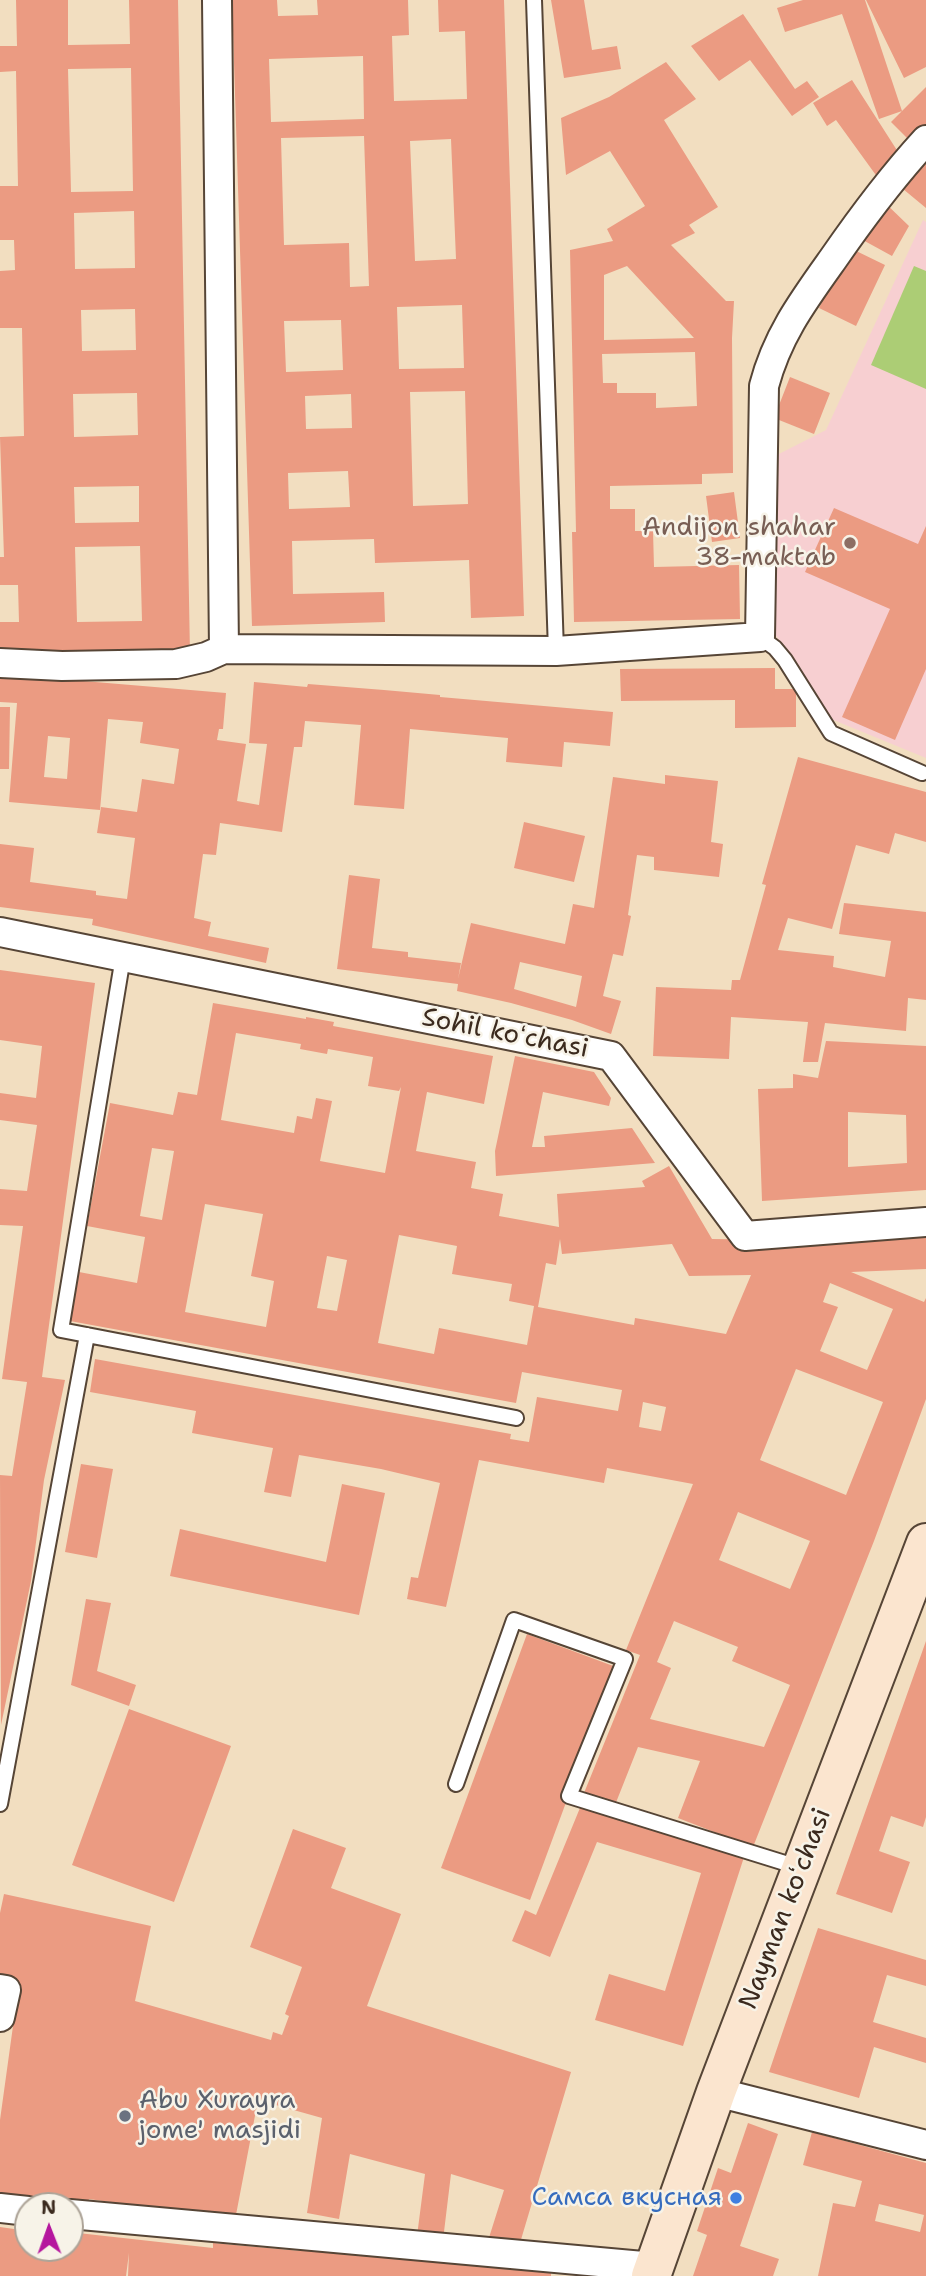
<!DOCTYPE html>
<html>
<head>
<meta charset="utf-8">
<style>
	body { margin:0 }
	#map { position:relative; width:926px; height:2276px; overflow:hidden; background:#f2dec0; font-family:"Shantell Sans",sans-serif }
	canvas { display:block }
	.north { position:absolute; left:14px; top:2192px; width:70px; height:70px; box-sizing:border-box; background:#f7f3e8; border:2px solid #aca397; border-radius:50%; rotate:359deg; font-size:19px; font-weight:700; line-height:28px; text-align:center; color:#3b2a1e }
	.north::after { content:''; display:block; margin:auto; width:24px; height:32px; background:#b5179e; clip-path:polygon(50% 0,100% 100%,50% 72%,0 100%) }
</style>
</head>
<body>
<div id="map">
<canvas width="926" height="2276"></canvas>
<div class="north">N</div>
</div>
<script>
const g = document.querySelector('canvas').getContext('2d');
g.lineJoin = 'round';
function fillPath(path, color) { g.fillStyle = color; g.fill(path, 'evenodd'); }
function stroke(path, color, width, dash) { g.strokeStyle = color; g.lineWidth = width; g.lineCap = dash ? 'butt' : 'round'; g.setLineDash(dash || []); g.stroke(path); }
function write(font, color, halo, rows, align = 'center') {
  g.font = font + ' "Shantell Sans",sans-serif'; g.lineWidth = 5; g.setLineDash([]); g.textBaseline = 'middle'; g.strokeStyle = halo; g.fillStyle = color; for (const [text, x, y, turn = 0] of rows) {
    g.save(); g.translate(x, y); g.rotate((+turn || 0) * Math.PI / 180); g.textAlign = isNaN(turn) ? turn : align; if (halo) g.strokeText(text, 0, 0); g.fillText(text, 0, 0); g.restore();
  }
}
const built = new Path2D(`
	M923,220L926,222V758L831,719L773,631L775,456L826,430Z`);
const green = new Path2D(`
	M914,266L926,271V389L871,365Z`);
const building = new Path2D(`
	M16,0H68V45L130,44L129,0H178L190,654L0,657V622H19L18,585H0V557H4L0,437L24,436L22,328H0V271L15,270L14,240H0V186H18L16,71L0,72V46H17ZM131,68L133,191L71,192L68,69ZM134,211L135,268L75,269L74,213ZM135,309L136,350L82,351L81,310ZM137,393L138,435L74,437L73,394ZM139,486V522L75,523L74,487ZM140,546L142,621L77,622L75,547Z
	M232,0H277L278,16L318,15L317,0H408L409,35L392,36L394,101L467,99L465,31L439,32L438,0H504L524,616L471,618L469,560L375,563L374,539L292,541L293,594L384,592L385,622L252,626ZM363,56L364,119L271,122L269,59ZM364,136L369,286L350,287L349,243L284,245L281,138ZM451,139L456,259L415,261L410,141ZM462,305L464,368L399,369L397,307ZM341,320L343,370L286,372L284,321ZM465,391L468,504L413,506L410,392ZM351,394L352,428L306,429L305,396ZM348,471L350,507L289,509L288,473Z
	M551,0H584L592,50L617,46L621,69L564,78Z
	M803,0H865L902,111L879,119L842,14L785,32L777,8Z
	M866,0H926V67L904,78Z
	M743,14L795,89L807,81L819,97L792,116L750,60L719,81L691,46Z
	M666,62L696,99L664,120L718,207L689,225L695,233L671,245L726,301H734L732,338L733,473L702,474V484L610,486V509H635V531H653L654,567L739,565L740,619L574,622L572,532H576L570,250L613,241L607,229L645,206L610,151L566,175L561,118L609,97ZM627,266L694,338L604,340V275ZM695,352L697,406L656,408V393H617V383H603L602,354Z
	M852,80L900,155L878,178L836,120L827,126L813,103Z
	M926,87V133L914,145L891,122Z
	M926,151V208L897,184Z
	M882,200L909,226L892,256L861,239Z
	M848,247L885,265L856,326L819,308Z
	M790,377L830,393L814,434L774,418Z
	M734,492L740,538L712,542L706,496Z
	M834,508L918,544L926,526V669L895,740L842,717L890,609L805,572Z
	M775,668V689H796V727L735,728V700L621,701L620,669Z
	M0,674L226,693L223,729H219L217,740L246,744L237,801L259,805L267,744L249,743L254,682L307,687L308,684L384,690L440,695V697L613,712L610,746L564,742L562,767L506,762L508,738L410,729L404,809L354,805L361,725L305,721L302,747H294L282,832L220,823L216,855L203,854L194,918L211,922L208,936L269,948L266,963L92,925L93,919L0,907V844L34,848L30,882L96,891V895L127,899L135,838L97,833L101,807L137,812L142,779L174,784L179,749L140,743L143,722L108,719L100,810L9,802L17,703L0,702ZM48,736L70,738L67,779L44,777Z
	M0,707H10L9,769H0Z
	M798,757L926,792V842L895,833L889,854L856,845L832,929L788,918L778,950L834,956L833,967L885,977L891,941L839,934L844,903L926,912V1000L908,998L906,1031L825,1023L818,1062H803L808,1022L731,1017L729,1059L653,1056L656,987L731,990L732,980H740L766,885L762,884Z
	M665,775L718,781L711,842L723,844L719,877L654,870V857L637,855L628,915L631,916L623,956L613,954L603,996L621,1001L611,1034L572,1020L511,1003L457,991L458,984L337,969L349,875L380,879L372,948L408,952V957L461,963L458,979L471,923L565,944L573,904L594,908L613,777L665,784ZM520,962L582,976L576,1007L514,989Z
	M524,822L585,836L574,882L514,868Z
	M0,970L95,983L42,1377L65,1380L44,1480L31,1581L1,1725L0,1475L12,1476L27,1382L2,1379L23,1226L0,1225V1189L27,1191L37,1125L0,1120V1093L36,1098L42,1046L0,1040Z
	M213,1003L306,1019V1017L334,1022L333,1026L493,1056L484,1104L427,1092L416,1151L476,1162L471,1188L503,1194L499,1216L559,1227L557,1194L645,1187L642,1181L669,1166L712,1239L790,1240L926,1232V1269L851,1272L924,1302L926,1298V1399L874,1541L753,1847L678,1818L700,1761L638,1747L615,1805L584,1793L640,1655L626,1650L693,1484L607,1468L604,1483L479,1460L446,1607L407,1599L411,1577L418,1578L440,1483L381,1469L299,1455L291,1497L264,1492L273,1448L192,1433L196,1411L90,1392L95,1359L511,1434L510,1439L529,1442L537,1397L618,1411L622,1390L522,1372L516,1403L70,1321L79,1272L137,1283L145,1237L87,1226L110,1103L173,1115L178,1092L197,1095ZM236,1033L301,1044L300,1049L327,1054L328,1049L373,1057L368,1086L399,1091L401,1087L385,1173L320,1161L332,1101L316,1098L312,1119L297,1116L294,1133L221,1120ZM152,1148L174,1151L162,1220L140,1216ZM205,1204L263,1214L251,1276L274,1281L266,1327L185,1312ZM399,1235L457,1246L452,1274L512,1284L509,1301L534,1306L527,1345L439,1328L434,1354L378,1343ZM560,1239L562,1254L672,1244L689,1276L751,1275L726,1334L635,1318L634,1325L538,1307L546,1263L556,1265ZM327,1256L347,1260L337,1311L317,1308ZM830,1283L893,1309L867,1370L820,1351L838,1307L823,1302ZM796,1369L883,1402L846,1495L760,1460ZM643,1402L666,1407L661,1431L639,1427ZM738,1512L810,1541L790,1589L719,1560ZM674,1621L738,1647L732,1661L790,1685L764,1747L650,1719L671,1668L657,1662Z
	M826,1041L926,1046V1190L762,1201L758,1089L793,1088V1074L818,1078ZM848,1112L906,1115L907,1163L848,1167Z
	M515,1056L594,1072L611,1098L609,1106L543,1092L532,1147H545L544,1136L632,1128L655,1163L496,1176L495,1151Z
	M81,1464L113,1469L97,1558L65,1552Z
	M342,1484L385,1493L359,1615L170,1576L180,1529L326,1562Z
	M86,1599L111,1603L97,1671L136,1685L129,1706L71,1685Z
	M527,1634L616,1667L530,1900L441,1868Z
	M926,1641V1817L923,1827L891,1816L879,1851L910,1862L892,1913L836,1894Z
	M129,1709L231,1746L174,1902L72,1865Z
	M582,1803L745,1854L683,2046L595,2020L609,1974L665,1991L701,1873L597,1842L550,1957L512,1941L525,1910L536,1915Z
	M293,1829L346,1848L331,1888L401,1914L367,2006L571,2072L517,2253L487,2244L504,2190L451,2174L443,2240L417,2236L425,2174L350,2154L339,2219L307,2213L322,2118L258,2100L235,2220L89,2199L87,2207L40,2206L0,2198V2120L18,1990L0,1986V1913L4,1894L151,1926L135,2001L271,2040L273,2032L282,2035L289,2016L285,2014L302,1967L250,1947Z
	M818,1928L926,1960V1986L887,1975L873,2022L926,2038V2063L874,2047L859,2098L769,2072Z
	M748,2123L778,2134L740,2246L779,2259L773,2276H693L707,2235L697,2231L718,2168L731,2173Z
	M812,2132L926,2163V2276H818L833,2203L855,2207L862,2181L803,2165ZM879,2204L924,2215L920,2232L875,2221Z
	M0,2227L28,2231V2248H70V2237L77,2238L78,2233L213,2248V2243L301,2251L302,2244L551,2269V2276H128L129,2253L126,2276H0Z`);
const lane = new Path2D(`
	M534,0L556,651
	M760,637L775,648L785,660L831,733L922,773
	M123,957L61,1330L516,1418
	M456,1784L514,1620L625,1659L569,1796L801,1868
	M0,1804L87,1335`);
const street = new Path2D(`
	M217,0L224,649
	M0,663L62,666L176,664L206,657L224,649L556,651L760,637L764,386C777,336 803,301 833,259C862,217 892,177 926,140
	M0,932L611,1056L745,1236L926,1222
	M0,1989L6,1990L0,2017
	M716,2092L926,2145
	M0,2208L28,2211
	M70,2214L654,2267`);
const secondary = new Path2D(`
	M651,2276L716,2092L926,1543`);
const markers = [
	[850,543,7,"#8d6e63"],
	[125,2116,7,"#6b7280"],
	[736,2198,7,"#3f7fe0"]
];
const educationNames = [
	["Andijon shahar",836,528],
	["38-maktab",836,558]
];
const streetNames = [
	["Sohil koʻchasi",505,1034,11],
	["Nayman koʻchasi",786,1909,-69]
];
const worshipNames = [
	["Abu Xurayra",139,2101],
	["jome' masjidi",139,2131]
];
const shopNames = [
	["Самса вкусная",722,2198]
];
fillPath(built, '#f7cfd1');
fillPath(green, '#accd75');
fillPath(building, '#eb9b82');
stroke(lane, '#564536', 18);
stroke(street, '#564536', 32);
stroke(secondary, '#564536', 42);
stroke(lane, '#fff', 14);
stroke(street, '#fff', 28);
stroke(secondary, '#fbe5cf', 38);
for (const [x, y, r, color] of markers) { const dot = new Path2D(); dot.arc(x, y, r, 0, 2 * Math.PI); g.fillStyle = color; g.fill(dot); stroke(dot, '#f7f3e8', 2.5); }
write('26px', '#785e54', '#f7f3e8', educationNames, 'right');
write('26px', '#3b2a1e', '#f7f3e8', streetNames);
write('26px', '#5b616d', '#f7f3e8', worshipNames, 'left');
write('26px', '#366cbe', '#f7f3e8', shopNames, 'right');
</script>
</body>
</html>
